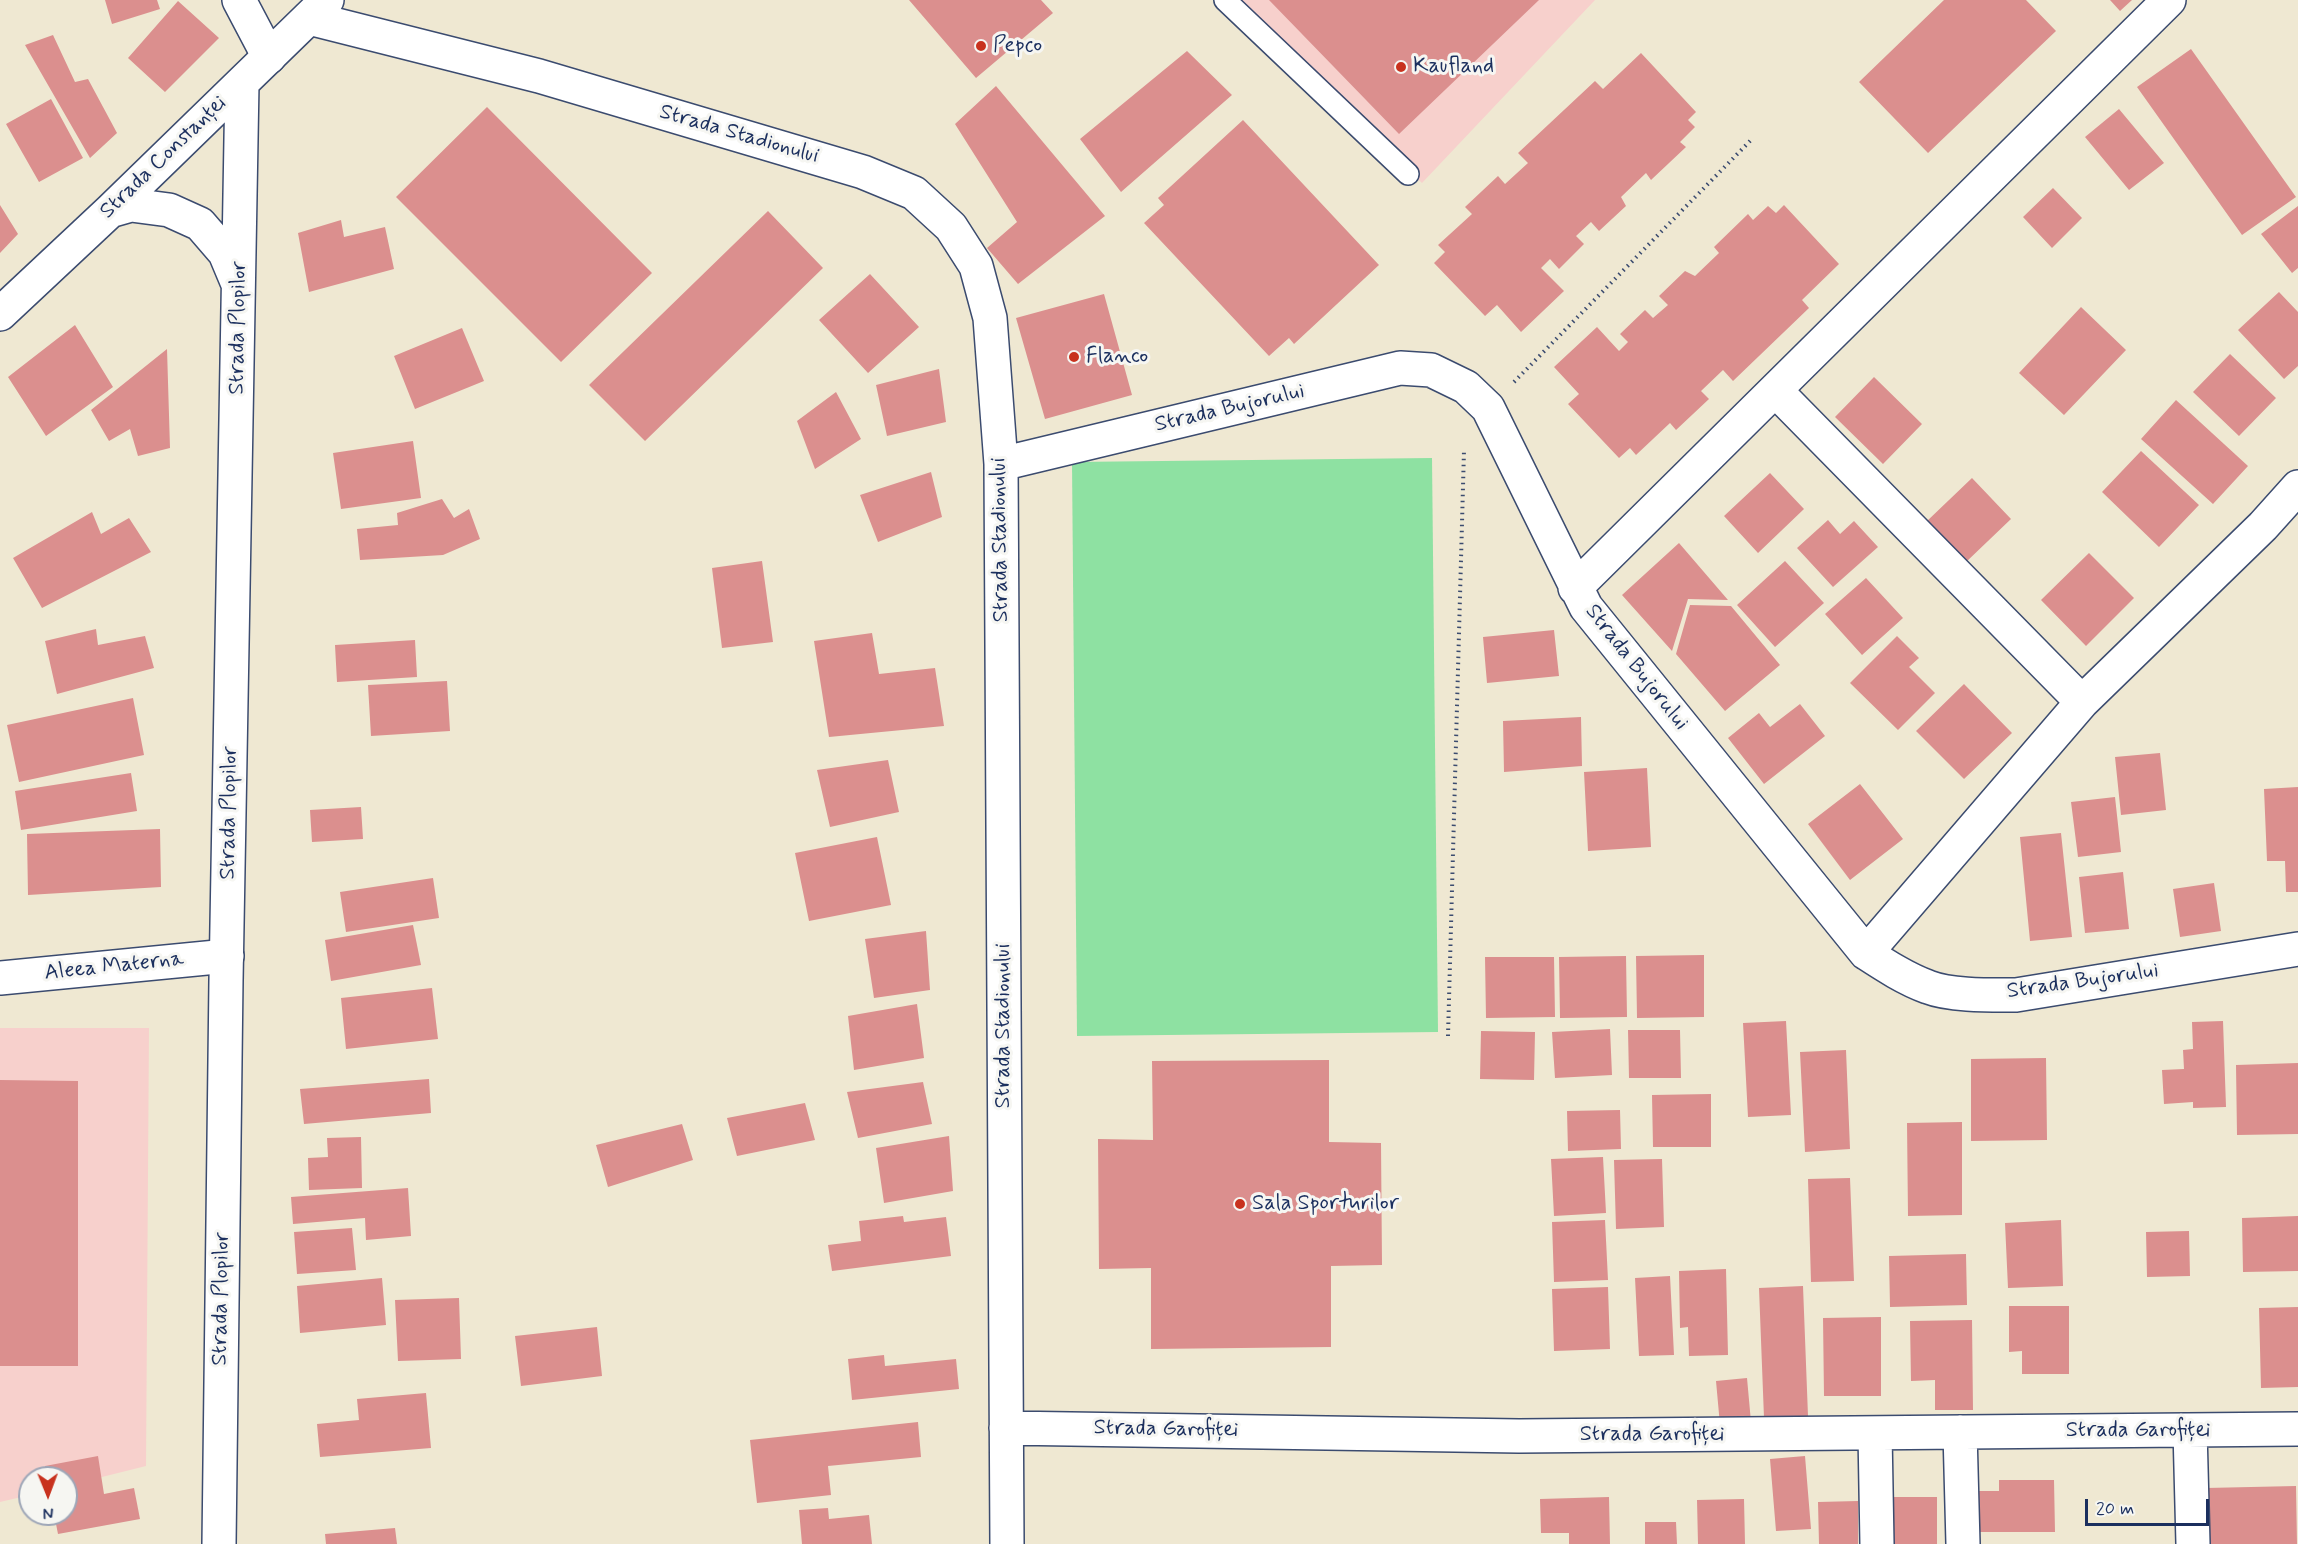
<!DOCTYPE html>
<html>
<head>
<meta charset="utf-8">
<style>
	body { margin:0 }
	#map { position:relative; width:2298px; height:1544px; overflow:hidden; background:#efe8d2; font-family:Mynerve,sans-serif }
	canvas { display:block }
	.north { position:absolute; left:18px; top:1466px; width:60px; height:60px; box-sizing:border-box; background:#f6f6f2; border:2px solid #9ea6b7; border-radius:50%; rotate:179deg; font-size:16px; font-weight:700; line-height:24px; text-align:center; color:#1b2f5e }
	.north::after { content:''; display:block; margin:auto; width:21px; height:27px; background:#c8321e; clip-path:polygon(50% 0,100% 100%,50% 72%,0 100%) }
	.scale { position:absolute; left:2085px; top:1499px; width:124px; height:27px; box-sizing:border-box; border:3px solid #1b2f5e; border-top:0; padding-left:8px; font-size:18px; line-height:21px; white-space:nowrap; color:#1b2f5e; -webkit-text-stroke:4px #f6f6f2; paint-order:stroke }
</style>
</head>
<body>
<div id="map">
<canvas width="2298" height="1544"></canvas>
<div class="north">N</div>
<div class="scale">20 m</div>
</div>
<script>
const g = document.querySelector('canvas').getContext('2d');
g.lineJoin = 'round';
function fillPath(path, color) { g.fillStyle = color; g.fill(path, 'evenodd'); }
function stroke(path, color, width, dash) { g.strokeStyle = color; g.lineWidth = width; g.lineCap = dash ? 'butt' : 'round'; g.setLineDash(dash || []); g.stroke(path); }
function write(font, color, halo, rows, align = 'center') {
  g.font = font + ' Mynerve,sans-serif'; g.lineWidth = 6; g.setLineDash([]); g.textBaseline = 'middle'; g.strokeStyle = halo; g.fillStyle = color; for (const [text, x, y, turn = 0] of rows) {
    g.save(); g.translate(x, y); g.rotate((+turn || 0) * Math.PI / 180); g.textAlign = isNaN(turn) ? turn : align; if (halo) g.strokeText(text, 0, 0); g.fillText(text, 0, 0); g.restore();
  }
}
const built = new Path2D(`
	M1228,0H1595L1422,183Z
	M0,1028H149L146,1466L66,1486V1478H30V1495L0,1502Z`);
const green = new Path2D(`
	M1432,458L1438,1032L1077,1036L1072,462Z`);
const building = new Path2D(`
	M105,0H157L160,9L112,24Z
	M909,0H1041L1053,13L976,78Z
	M1269,0H1539L1399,134Z
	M1944,0H2026L2056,31L1928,153L1859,82Z
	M2110,0H2132L2120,11Z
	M178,1L219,38L165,92L128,58Z
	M53,35L75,82L88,79L117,133L90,158L25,45Z
	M2191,49L2296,197L2242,235L2137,87Z
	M1187,51L1232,95L1121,192L1080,139Z
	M1641,53L1696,112L1688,120L1695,127L1680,142L1686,147L1651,180L1646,173L1621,197L1626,206L1599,231L1591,222L1576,236L1584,244L1559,269L1550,259L1541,268L1564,291L1521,332L1497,305L1485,316L1434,263L1445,252L1438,245L1472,214L1465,207L1498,176L1505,184L1528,163L1518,153L1595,81L1603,89Z
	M996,86L1105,216L1018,284L987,248L1017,222L955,124Z
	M51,99L83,158L39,182L6,124Z
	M487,107L652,273L561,362L396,197Z
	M2119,109L2164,163L2129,190L2085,137Z
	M1243,120L1379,265L1294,344L1289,338L1269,356L1144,223L1164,205L1158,198Z
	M2053,188L2082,218L2052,248L2023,217Z
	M0,205L18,234L0,253Z
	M1784,205L1839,264L1802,300L1809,308L1733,381L1723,370L1701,391L1709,399L1676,430L1670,423L1636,455L1630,448L1619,458L1568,404L1579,394L1554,367L1597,327L1619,351L1628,342L1620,334L1645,310L1653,318L1668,305L1659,296L1685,271L1695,276L1719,253L1714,247L1748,214L1753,220L1768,206L1776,213Z
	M2298,206V268L2292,273L2261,234Z
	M768,211L823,268L645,441L589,385Z
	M341,220L344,237L385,227L394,269L309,292L298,233Z
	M870,274L919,327L868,373L819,320Z
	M2279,292L2298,312V366L2284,379L2238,330Z
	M1104,294L1132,395L1045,419L1016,318Z
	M2081,307L2126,350L2064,415L2019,373Z
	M75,325L113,387L46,436L8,377Z
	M462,328L484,381L415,409L394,356Z
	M167,349L170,448L138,456L130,429L109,441L91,410Z
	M2230,354L2276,398L2239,436L2193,392Z
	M939,369L946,422L887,436L876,385Z
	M1874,377L1922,424L1883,464L1835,417Z
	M836,392L861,439L815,469L797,421Z
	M2176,400L2248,466L2213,504L2141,439Z
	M413,441L421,498L341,509L333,453Z
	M2141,451L2199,505L2159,547L2102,492Z
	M931,472L942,517L878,542L860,495Z
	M1770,473L1804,509L1758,553L1724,516Z
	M1972,478L2011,519L1965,563L1926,522Z
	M442,499L454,518L469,509L480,539L443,555L360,560L357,529L398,525L397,513Z
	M92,512L101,534L129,518L151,552L42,608L13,558Z
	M1828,520L1840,534L1854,521L1878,547L1833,587L1797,548Z
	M1679,543L1728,600L1688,599L1672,651L1622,595Z
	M2089,553L2134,598L2086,646L2041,600Z
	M762,561L773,642L722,648L712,568Z
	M1785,561L1824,603L1775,647L1737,605Z
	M1866,578L1903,618L1862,655L1825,614Z
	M1690,605L1731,606L1780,665L1725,711L1676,654Z
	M96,629L98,645L145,636L154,668L57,694L45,641Z
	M1554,630L1559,676L1487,683L1483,637Z
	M872,633L879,674L935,668L944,726L829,737L814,641Z
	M1897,636L1919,658L1909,667L1935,693L1898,730L1850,683Z
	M415,640L417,677L337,682L335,645Z
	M447,681L450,731L371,736L368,685Z
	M1964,684L2012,733L1964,779L1916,731Z
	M133,698L144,755L19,782L7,725Z
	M1800,704L1825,736L1764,784L1728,738L1759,713L1770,727Z
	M1581,717L1582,766L1504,772L1503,721Z
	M2160,753L2166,810L2121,815L2115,757Z
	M888,760L899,812L830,827L817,770Z
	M1647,768L1651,847L1588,851L1584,772Z
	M131,773L137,811L21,830L15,791Z
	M1860,784L1903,839L1850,880L1808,824Z
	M2298,787V892H2286L2285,861H2267L2264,789Z
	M2115,797L2121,852L2078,857L2071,802Z
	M361,807L363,839L312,842L310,810Z
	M160,829L161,887L28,895L27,834Z
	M2061,833L2072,937L2030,941L2020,837Z
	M877,837L891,905L809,921L795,853Z
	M2123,872L2129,929L2085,933L2079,877Z
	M433,878L439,918L346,932L340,892Z
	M2214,883L2221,931L2180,937L2173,889Z
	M413,925L421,965L331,981L325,940Z
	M926,931L930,990L874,998L865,939Z
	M1704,955V1017L1637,1018L1636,956Z
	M1626,956L1627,1017L1560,1018L1559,957Z
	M1485,957H1554L1555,1017L1486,1018Z
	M432,988L438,1039L346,1049L341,998Z
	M917,1004L924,1058L854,1070L848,1016Z
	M1786,1021L1791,1115L1748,1117L1743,1023Z
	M2223,1021L2226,1107L2193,1108V1102L2164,1104L2162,1070L2184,1069L2183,1050L2193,1049L2192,1022Z
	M1610,1029L1612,1075L1555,1078L1552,1032Z
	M1628,1030H1680L1681,1078H1629Z
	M1481,1031L1535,1032L1534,1080L1480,1079Z
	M1846,1050L1850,1149L1805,1152L1800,1052Z
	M2046,1058L2047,1140L1971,1141V1059Z
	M1329,1060V1142L1381,1143L1382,1265L1331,1266V1347L1151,1349V1268L1099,1269L1098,1139L1153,1140L1152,1061Z
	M2298,1063V1134L2237,1135L2236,1065Z
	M429,1079L431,1113L304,1124L300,1089Z
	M0,1080L78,1081V1366H0Z
	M923,1082L932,1124L858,1138L847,1092Z
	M1711,1094V1147H1653L1652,1095Z
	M805,1103L815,1140L737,1156L727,1118Z
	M1620,1110L1621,1149L1568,1151L1567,1111Z
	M1962,1122V1215L1908,1216L1907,1123Z
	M682,1124L693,1160L608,1187L596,1145Z
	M949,1136L953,1191L884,1203L876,1148Z
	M361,1137L362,1188L309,1190L308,1158L328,1157L327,1138Z
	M1603,1157L1606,1213L1554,1216L1551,1159Z
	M1662,1159L1664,1227L1616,1229L1614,1160Z
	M1850,1178L1854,1281L1811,1282L1808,1179Z
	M408,1188L411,1236L366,1240L365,1218L293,1224L291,1197Z
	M903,1216L904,1222L946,1217L951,1256L832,1271L828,1245L861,1241L859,1221Z
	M2298,1216V1271L2243,1272L2242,1218Z
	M1605,1220L1608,1280L1554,1282L1552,1222Z
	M2061,1220L2063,1286L2008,1288L2005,1223Z
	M352,1228L356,1270L297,1274L294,1232Z
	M2189,1231L2190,1276L2147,1277L2146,1232Z
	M1966,1254L1967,1305L1890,1307L1889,1256Z
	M1726,1269L1728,1355L1689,1356L1688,1327L1680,1328L1679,1271Z
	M1670,1276L1674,1355L1639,1356L1635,1278Z
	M382,1278L386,1325L300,1333L297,1286Z
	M1803,1286L1808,1416L1764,1418L1759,1288Z
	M1608,1287L1610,1349L1554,1351L1552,1289Z
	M459,1298L461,1359L398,1361L395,1300Z
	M2009,1306H2069V1374H2022V1351L2009,1352Z
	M2298,1307V1387L2261,1388L2259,1308Z
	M1881,1317V1396H1824L1823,1318Z
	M1972,1320L1973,1410H1935V1380L1911,1381L1910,1321Z
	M597,1327L602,1376L521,1386L515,1336Z
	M884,1355L885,1366L956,1359L959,1389L852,1400L848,1359Z
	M1747,1378L1751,1422L1720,1425L1716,1381Z
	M426,1393L431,1448L320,1457L317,1424L359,1420L357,1399Z
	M918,1422L921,1457L828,1466L831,1495L757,1503L750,1440Z
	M98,1456L104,1494L134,1488L140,1519L58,1534L54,1514H66V1478H47L45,1466Z
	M1805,1456L1811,1529L1776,1531L1770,1459Z
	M1999,1480H2054L2055,1532H1980L1979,1510H1974V1491H1999Z
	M2296,1486L2297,1544H2207L2206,1488Z
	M1609,1497L1610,1544H1569V1533H1541L1540,1499Z
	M1888,1497H1937V1544H1888Z
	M1744,1499L1745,1544H1698L1697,1500Z
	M1858,1501V1544H1819L1818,1502Z
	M828,1508L829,1519L869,1515L872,1544H802L799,1510Z
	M1645,1522H1676L1677,1544H1645Z
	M395,1528L397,1544H326L325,1534Z`);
const path = new Path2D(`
	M1514,382L1752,139
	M1448,1036L1464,450`);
const service = new Path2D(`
	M1225,0L1408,174`);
const minor = new Path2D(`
	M239,0L269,57
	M309,18L539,76L863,172L914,193L951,227L976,266L990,318L1001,464L1007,1544
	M1775,390L2082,702
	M1001,464L1400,368L1431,370L1466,387L1488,408L1586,607L1866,953C1886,966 1906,979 1928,987C1951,996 1991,995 2016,995L2298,949
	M1575,588L2169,0
	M1866,953L2082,702L2263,526L2298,487
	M0,978L227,956
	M1006,1428L1519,1436L2298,1429
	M2190,1430L2193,1544
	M1960,1432L1963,1544
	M1875,1433L1877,1544`);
const tertiary = new Path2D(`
	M110,211L131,205L169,210L200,224L225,253L238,284
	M0,314L110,211L327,0
	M219,1544L226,980L242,83`);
const markers = [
	[981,46,6,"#c8321e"],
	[1401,67,6,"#c8321e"],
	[1074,357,6,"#c8321e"],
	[1240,1204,6,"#c8321e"]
];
const poiNames = [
	["Pepco",993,46],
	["Kaufland",1413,67],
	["Flanco",1086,357],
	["Sala Sporturilor",1252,1204]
];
const streetNames = [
	["Strada Stadionului",739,135,16],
	["Strada Constanței",164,158,-44],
	["Strada Plopilor",239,328,-89],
	["Strada Bujorului",1230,409,-13],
	["Strada Stadionului",1001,540,-91],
	["Strada Bujorului",1636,668,52],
	["Strada Plopilor",230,813,-89],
	["Aleea Materna",114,967,-6],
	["Strada Bujorului",2083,982,-8],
	["Strada Stadionului",1004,1026,-90],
	["Strada Plopilor",222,1299,-89],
	["Strada Garofiței",1166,1430,1],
	["Strada Garofiței",2138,1431],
	["Strada Garofiței",1652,1435]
];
fillPath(built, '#f7d0cc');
fillPath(green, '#8ee1a2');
fillPath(building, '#db8f8e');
stroke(service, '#3b4b6f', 24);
stroke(minor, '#3b4b6f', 36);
stroke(tertiary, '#3b4b6f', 36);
stroke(path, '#3b4b6f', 4, [1.5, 4.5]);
stroke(service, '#fff', 21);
stroke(minor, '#fff', 33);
stroke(tertiary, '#fff', 33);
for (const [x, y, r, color] of markers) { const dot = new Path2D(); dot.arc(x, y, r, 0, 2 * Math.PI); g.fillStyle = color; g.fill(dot); stroke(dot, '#f6f6f2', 2); }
write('22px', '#1b2f5e', '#f6f6f2', poiNames, 'left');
write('22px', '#1b2f5e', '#f6f6f2', streetNames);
</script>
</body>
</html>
